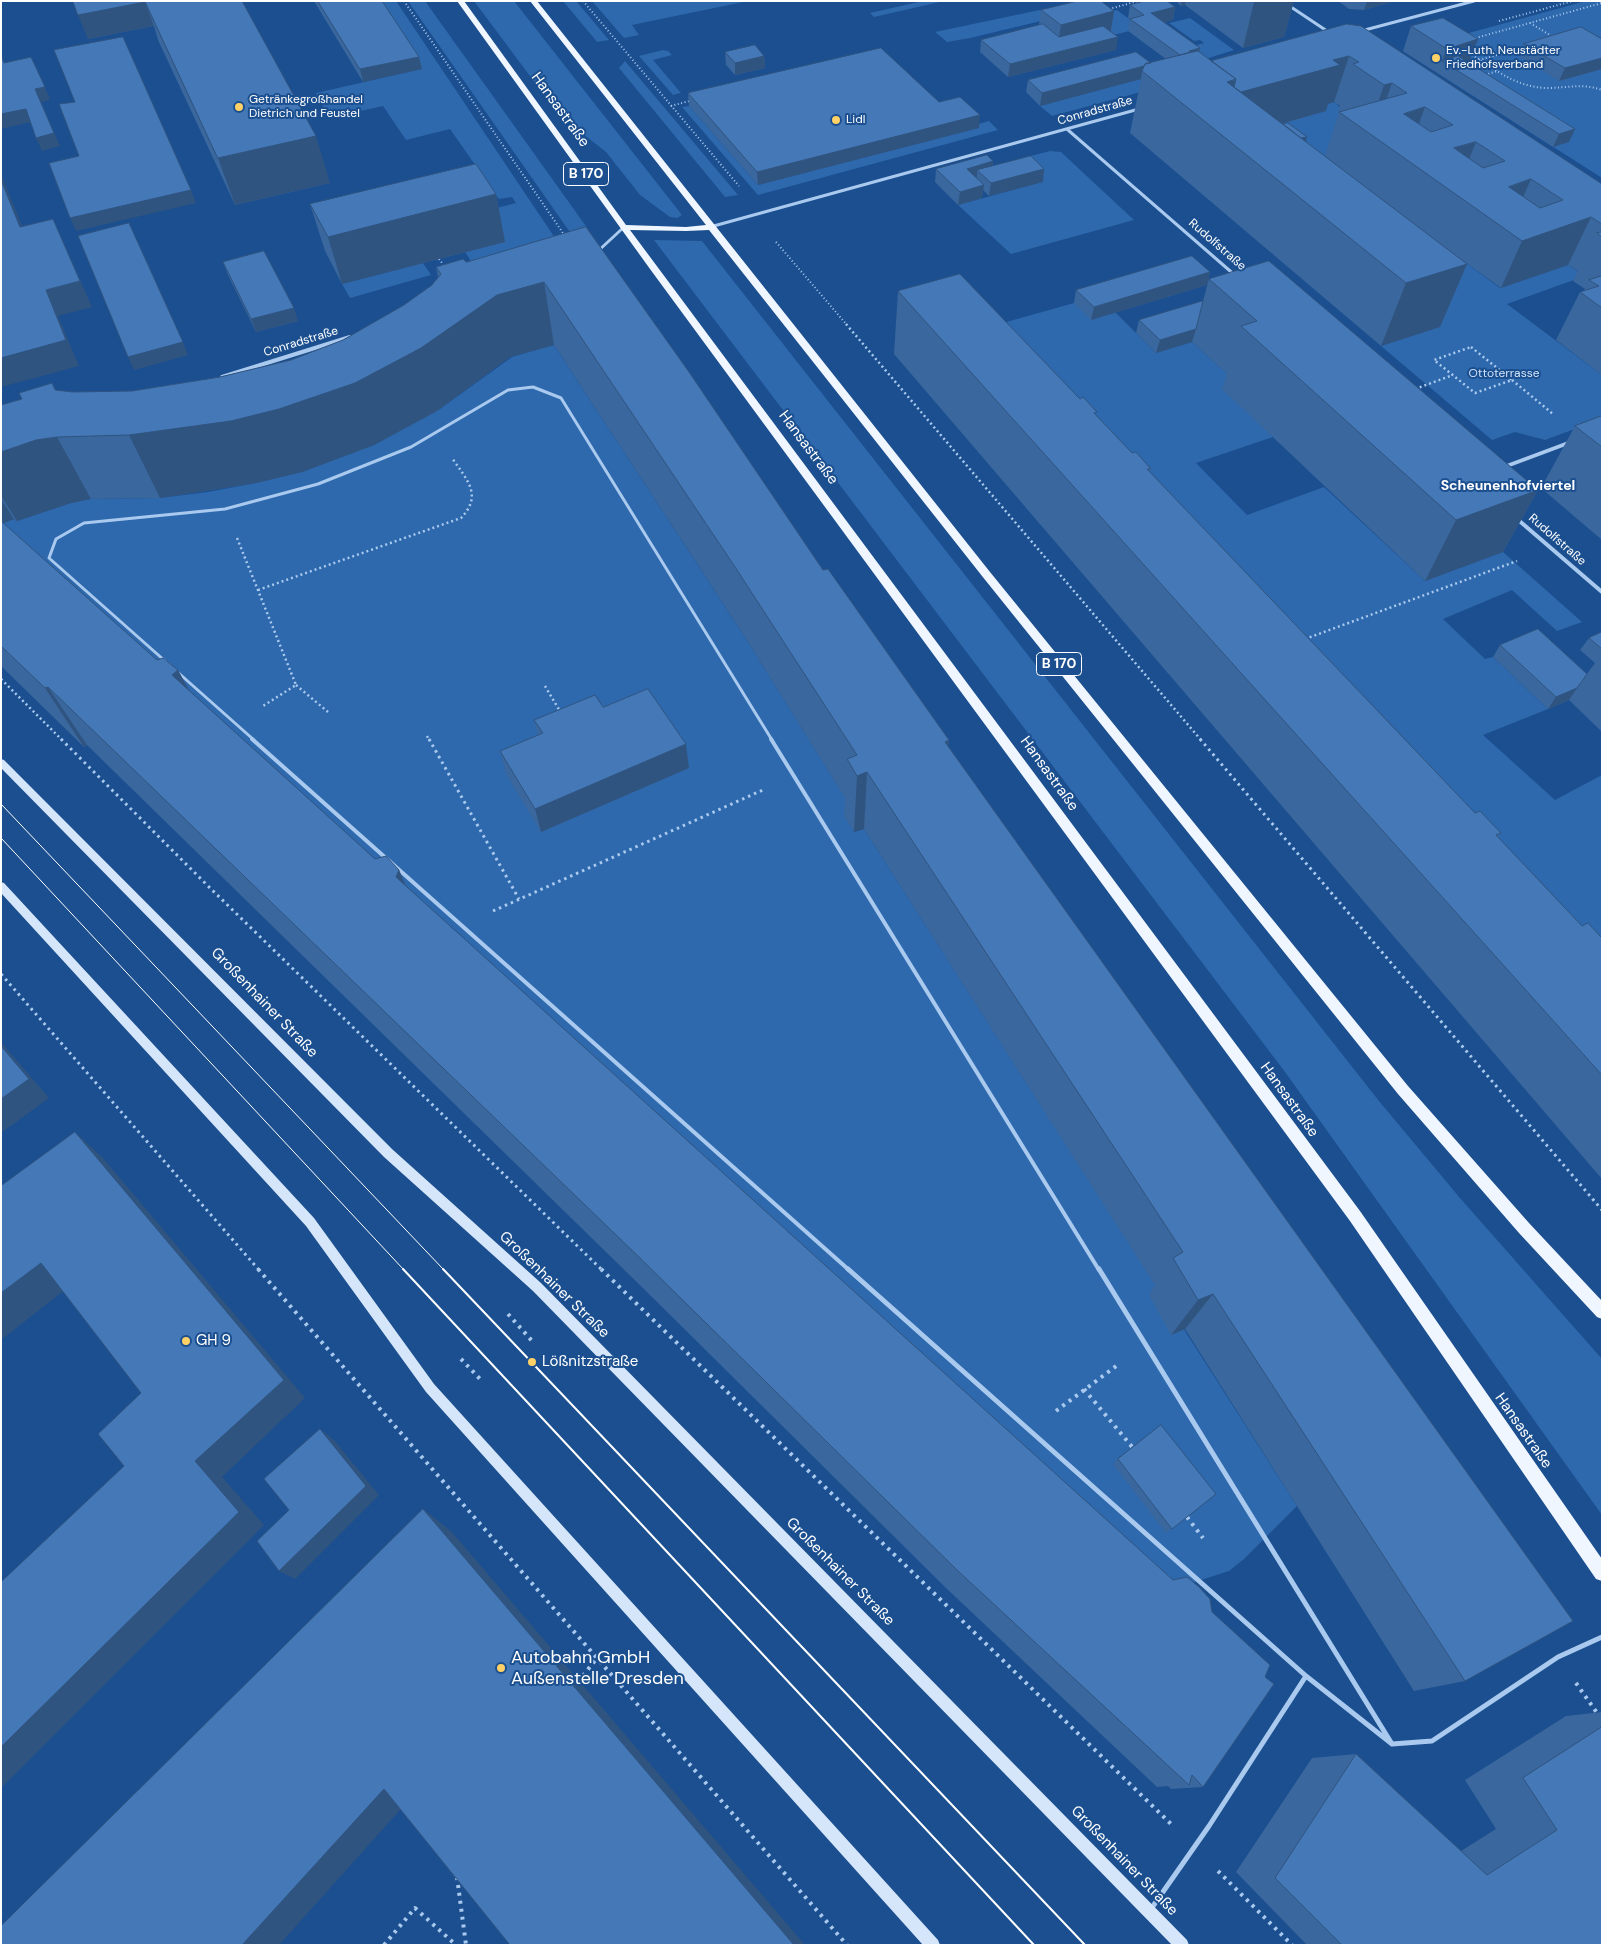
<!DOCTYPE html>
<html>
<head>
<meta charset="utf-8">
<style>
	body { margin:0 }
	#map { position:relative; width:1603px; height:1946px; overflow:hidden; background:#1b4f8f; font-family:"DM Sans",sans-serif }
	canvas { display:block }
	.frame { position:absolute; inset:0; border:2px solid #fff; pointer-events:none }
</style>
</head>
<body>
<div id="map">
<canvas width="1603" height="1946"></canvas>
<div class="frame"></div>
</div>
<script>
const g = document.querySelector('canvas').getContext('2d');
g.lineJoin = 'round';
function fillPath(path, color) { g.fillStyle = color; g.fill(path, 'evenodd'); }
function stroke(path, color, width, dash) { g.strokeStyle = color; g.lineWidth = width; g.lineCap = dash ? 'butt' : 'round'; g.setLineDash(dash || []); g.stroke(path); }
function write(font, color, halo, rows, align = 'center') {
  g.font = font + ' "DM Sans",sans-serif'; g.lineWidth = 4; g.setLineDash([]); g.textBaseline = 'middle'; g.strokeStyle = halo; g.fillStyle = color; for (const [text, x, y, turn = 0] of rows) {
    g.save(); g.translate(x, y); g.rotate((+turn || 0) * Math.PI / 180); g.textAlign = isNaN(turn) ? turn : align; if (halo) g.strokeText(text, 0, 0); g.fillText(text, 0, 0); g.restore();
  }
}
const green = new Path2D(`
	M376,1H396L555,238L473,264L465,252L485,211L516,203L512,197L499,199L450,129L406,140L383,106L329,118L316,93L422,69Z
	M408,1H425L588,229L590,237L581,248Z
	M474,1H514L682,215L677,218L670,217L640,195L606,152L559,115Z
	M563,1H576L609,40L597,42Z
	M592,1H748L632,25L639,35L624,38Z
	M923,1H944L874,17L870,13Z
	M1071,1H1082L1091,9L970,38L947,42L935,32L1073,3Z
	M1586,1H1602V178L1403,51Z
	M1117,10L1141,28L1110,36L1097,15Z
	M1190,18L1234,50L1190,64L1181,49L1204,43L1200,40L1194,41L1169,23Z
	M663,50L668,51L672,55L653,60L681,93L673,95L639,56Z
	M625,61L738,195L725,197L619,68Z
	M1151,76L1163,86L1052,116L1040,106Z
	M1334,102L1368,131L1325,159L1500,288L1568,265L1585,276L1507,304L1602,375V419L1545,440L1515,432L1492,440L1381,346L1439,327L1212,143Z
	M689,106L758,185L978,128L975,125L989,121L998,130L758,195L682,107Z
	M1050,151L1061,152L1134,220L1011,254L958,205L1042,182L1019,159Z
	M654,240L702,241L1379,1101L1460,1198L1602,1359V1515L1285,1072Z
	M423,263L431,275L350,298L342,284Z
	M1074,303L1116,313L1156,353L1192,342L1238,384L1273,437L1196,463L1247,515L1324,487L1425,581L1503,552L1582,622L1557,631L1512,590L1443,619L1485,659L1493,657L1548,709L1483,735L1555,800L1602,775V1049L953,337Z
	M554,345L741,631L854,812L845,816L854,832L864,829L1297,1506L1244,1559L1229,1571L1158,1594L1,524L14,519L17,521L71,503L91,499L160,498L208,492L256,483L302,472L374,445L440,409L512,357Z`);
const pathFar3 = new Path2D(`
	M404,1L565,236
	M583,1L739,186
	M1109,9L1139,1
	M1499,21L1573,1
	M1530,23L1555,38
	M1472,39L1602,3
	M1469,53L1497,71
	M1479,60L1526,47
	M1485,75L1497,71C1513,81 1529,88 1548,88C1567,88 1583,83 1602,90
	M671,106L693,100
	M776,242L847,325
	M439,259L446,268`);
const pathFar2 = new Path2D(`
	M846,324L1201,740
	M1471,347L1512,380L1475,393L1434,360Z
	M1512,380L1553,414
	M1415,389L1453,375
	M237,538L296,685L263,706
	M258,590L461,518C483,495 467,480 452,458
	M1305,639L1517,561
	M1,679L62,740
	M296,685L328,712
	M545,686L561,713
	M427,736L429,740`);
const pathFar1 = new Path2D(`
	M61,739L208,886L602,1270
	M429,739L519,899
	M1200,739L1602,1210
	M493,911L765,789
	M1,974L259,1270`);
const path = new Path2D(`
	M258,1269L847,1945
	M601,1269L1171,1824
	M508,1314L533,1342
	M461,1359L483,1382
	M1084,1389L1133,1448
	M1056,1411L1119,1364
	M1187,1517L1203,1538
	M578,1682L597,1658
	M1576,1683L1602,1720
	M1218,1871L1292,1945
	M457,1877L466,1945
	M384,1945L415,1908L456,1945`);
const laneFar2 = new Path2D(`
	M254,740L49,558L56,539L84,523L225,509L318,484L411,447L508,390L533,387L561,398L772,740`);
const laneFar1 = new Path2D(`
	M252,739L849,1270
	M771,739L1099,1270`);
const lane = new Path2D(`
	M848,1269L1306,1676L1392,1744L1099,1269
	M1392,1744L1432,1741L1558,1657L1602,1637
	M1151,1909L1209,1826L1306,1676`);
const streetFar1 = new Path2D(`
	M1282,1L1330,33
	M1361,31L1474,1
	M1068,130L1237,277
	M710,227L1139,109
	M597,252L624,227`);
const street = new Path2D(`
	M222,377L350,337
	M1504,467L1571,442
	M1516,518L1602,592`);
const secondary = new Path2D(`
	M1,759L4,760L392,1149L541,1283L1187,1940L1189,1945H1172L533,1291L384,1157L1,768Z
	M1,882L4,883L314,1218L434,1384L938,1940L940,1945H923L426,1392L306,1226L1,893Z`);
const primary = new Path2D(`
	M457,1H464L626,225L686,227L706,225L530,1H537L990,572L1408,1086L1529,1223L1602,1301V1319L1597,1317L1519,1233L1398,1094L982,576L709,230L686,231L630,230L1360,1211L1602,1559V1581L1596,1579L1350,1221L650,269Z`);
const tramFar1 = new Path2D(`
	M1,804L444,1270
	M1,838L404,1270`);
const tram = new Path2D(`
	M403,1269L1034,1945
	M443,1269L1085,1945`);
const wall = new Path2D(`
	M73,1H242L330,183L235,205L158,40L154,26L88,39Z
	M314,1H382L419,57L422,69L363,82Z
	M1176,1H1294L1284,37L1243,48L1185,5L1181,6Z
	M1338,1H1395L1364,10L1349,9Z
	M1130,5L1175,7L1173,20L1163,22L1200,48L1199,52L1211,61L1347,24L1602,184V375L1556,340L1580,292L1583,291L1585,289L1573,281L1578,271L1568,265L1501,288L1444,247L1467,264L1440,327L1381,346L1130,133L1141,79L1040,106L1026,92L1028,80L1151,63L1166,59L1128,31L1130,19L1128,18ZM1334,102L1340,106L1338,110L1340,111L1339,112L1325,156L1282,124L1326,111L1328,104Z
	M1041,10L1114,11L1111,32L1116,50L1008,77L980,52L981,40L1039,25Z
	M1411,26L1575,129L1569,142L1553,147L1403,51Z
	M1602,39V69L1559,81L1519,56L1524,44Z
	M725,52L764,56L765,68L735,75L726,65Z
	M688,93L939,102L979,128L758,185L689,106Z
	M993,161V166L1044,169L1043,182L989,196L983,190L982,198L958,205L935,182L936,169Z
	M496,194L505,242L342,284L325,251L310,204Z
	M586,227L823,570L949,740L948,747L1465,1681L1414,1691L1185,1329L1171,1335L1149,1295L1155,1285L864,829L854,832L844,816L845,798L741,631L554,345L510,357L437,411L374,445L302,472L256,483L160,498L91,499L71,503L17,521L14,519L3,523L157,660L178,670L189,691L375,859L399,870L406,886L1203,1787L1171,1789L1168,1786L1157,1787L946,1588L651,1296L87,745L84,747L1,666V405L22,399L52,383L56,390L72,392L132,391L220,377L291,360L343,340L404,305L432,285L438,277L436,267L466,262Z
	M223,262L298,321L256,332L228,275Z
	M1210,272L1207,285L1091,320L1074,303L1076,290Z
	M1209,279L1538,490L1503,552L1425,581L1222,389L1227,374L1192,342L1156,353L1136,333L1139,320L1203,301Z
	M898,291L1080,399L1132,453L1151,469L1150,472L1475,813L1501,833L1498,837L1582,926L1602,938V1179L894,354Z
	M1602,416V540L1541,488L1575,426Z
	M1602,632V732L1569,700L1548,709L1493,657L1500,645L1587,674L1595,663L1580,650L1589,638Z
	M603,707L689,768L541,832L506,774L500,751L538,735L534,720Z
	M1118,1459L1216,1494L1166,1533L1113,1464Z
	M1602,1712V1945H1307L1236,1872L1312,1758L1356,1754L1461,1851L1496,1829L1465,1780L1566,1716Z`);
const shadedWall = new Path2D(`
	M1182,1H1186L1185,5L1181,6Z
	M1257,1H1294L1284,37L1243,48L1254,2Z
	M1367,1H1395L1364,10Z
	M145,2L154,26L88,39L78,15Z
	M1175,7L1173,20L1149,26L1151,13Z
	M1114,11L1110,36L1057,49L1061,25Z
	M1118,37L1116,50L1008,77L1010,64Z
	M1478,39L1468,64L1442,61L1447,49Z
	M1200,48L1195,66L1189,51Z
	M764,56L765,68L735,75V63Z
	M1349,56L1334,102L1328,104L1326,111L1227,139V82L1333,60Z
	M419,57L422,69L363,82L360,69Z
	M1602,58V69L1559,81L1565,68Z
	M1153,64L1142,71L1141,79L1040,106L1042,93Z
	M1392,83L1376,129L1369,131L1384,85Z
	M45,87L50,100L41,102L60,146L42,151L36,138L35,89Z
	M1425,107L1408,154L1404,114Z
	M26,109L31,122L1,129V114Z
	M980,115L979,128L758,185L757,172Z
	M1575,129L1569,142L1553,147L1559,134Z
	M316,136L330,183L235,205L218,158Z
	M1307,137L1304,149L1292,141Z
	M1476,142L1457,189L1454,148Z
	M993,161L992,174L977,170V179L967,169Z
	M1044,169L1043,182L989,196L991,183Z
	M1,174L33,253L20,227L1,180Z
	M1531,179L1510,227L1509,187Z
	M984,185L982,198L958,205L960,192Z
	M191,190L196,203L76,231L70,218Z
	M496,194L505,242L342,284L328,237Z
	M1591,217L1568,265L1501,288L1522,241Z
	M53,219L92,307L58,316L79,366L1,387V358L46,290Z
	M1467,264L1440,327L1381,346L1406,283Z
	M1210,272L1207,285L1091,320L1094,307Z
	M544,282L554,345L510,357L437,411L374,445L302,472L256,483L160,498L129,435L497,295Z
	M294,308L298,321L256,332L251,319Z
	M1196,329L1192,342L1156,353L1160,340Z
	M183,342L188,355L134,370L128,357Z
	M57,437L91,499L71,503L17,521L1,496V452L36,440Z
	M1538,490L1503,552L1425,581L1456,520Z
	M1,499L14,519L1,524Z
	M178,670L210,729L172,675Z
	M48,687L87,745L84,747L45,688Z
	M1577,688L1569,700L1548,709L1556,697Z
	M949,740L942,797L945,742Z
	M686,744L689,768L541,832L535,809Z
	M867,772L864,829L854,832L857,776Z
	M399,870L422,924L396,877Z
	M1,1042L49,1098L1,1133Z
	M75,1132L103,1158L305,1398L222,1477L264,1525L1,1788V1747L195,1461Z
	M41,1263L71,1285L1,1340V1293Z
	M1213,1294L1185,1329L1171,1335L1198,1300Z
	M320,1429L334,1440L379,1495L295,1579L279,1571Z
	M423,1509L451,1531L805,1945H794Z
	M384,1789L417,1791L279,1945H242Z`);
const building = new Path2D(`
	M73,1H144L145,2L78,15Z
	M145,1H242L316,136L218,158Z
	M318,1H382L419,57L360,69Z
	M1078,1H1101L1114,11L1061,25L1041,10Z
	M1145,1H1167L1175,7L1151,13L1200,48L1189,51L1190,52L1180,55L1130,19L1144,15L1130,5Z
	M1443,18L1478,39L1447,49L1411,26Z
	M1043,24L1059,37L1103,26L1118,37L1010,64L981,40Z
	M1347,24L1361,26L1602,184V224L1591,217L1522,241L1339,112L1407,93L1392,83L1384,85L1353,64L1359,62L1349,56L1333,60L1340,65L1241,92L1234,87L1236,79L1211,61ZM1425,107L1453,125L1431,132L1404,114ZM1476,142L1505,161L1483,168L1454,148ZM1531,179L1563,200L1540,208L1509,187Z
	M1581,27L1602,39V58L1565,68L1524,44Z
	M123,37L191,190L70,218L49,163L79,156L59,104L75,102L54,50Z
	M755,45L764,56L735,63L725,52Z
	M881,48L939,102L960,97L980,115L757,172L688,93Z
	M1198,51L1236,79L1227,82L1467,264L1406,283L1142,71L1145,64Z
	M1136,52L1151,63L1145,64L1144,66L1042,93L1028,80Z
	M1,55L4,63L31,57L45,87L35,89L54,133L36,138L26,109L1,114Z
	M1458,56L1575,129L1559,134L1442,61Z
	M1288,123L1307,137L1301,138L1283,124Z
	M987,155L993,161L967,169L984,185L960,192L936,169Z
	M1031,156L1044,169L991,183L977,170Z
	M476,164L496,194L328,237L310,204Z
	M1,180L20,227L53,219L80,281L46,290L66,340L1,358Z
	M129,223L183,342L128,357L78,236Z
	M586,227L689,372L823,570L828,569L949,740L945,742L1573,1621L1465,1681L1213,1294L1198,1300L1173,1258L1183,1252L867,772L857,776L847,759L857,755L737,570L544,282L497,295L421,348L355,383L279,409L231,421L129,435L57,437L36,440L1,452V405L22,399L19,393L52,383L55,390L72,392L132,391L220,377L291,360L343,340L404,305L432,285L441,274L436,267L463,259L466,262Z
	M1602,232V237L1597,233Z
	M264,251L294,308L251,319L223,262Z
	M1192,256L1210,272L1094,307L1076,290Z
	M1269,261L1538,490L1456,520L1241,326L1257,321L1209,279Z
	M960,274L1080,399L1083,397L1097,412L1094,413L1132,453L1136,452L1151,469H1147L1475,813L1480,811L1501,833L1496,835L1582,926L1588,923L1602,938V1075L898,291Z
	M1602,276V308L1580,292L1599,286L1589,280Z
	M1203,301L1196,329L1160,340L1139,320Z
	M1602,416V447L1575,426Z
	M1,521L157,660L163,658L178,670L172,675L375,859L386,856L399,870L396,877L1173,1580L1187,1577L1199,1587L1210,1599L1212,1612L1270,1665L1265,1677L1274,1684L1203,1787L1192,1775L1189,1785L957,1570L641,1259L48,687L45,688L1,646Z
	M1538,629L1587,674L1577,688L1556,697L1500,645Z
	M1602,632V649L1589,638Z
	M648,689L686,744L535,809L500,751L543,733L534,720L595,695L603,707Z
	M1,1046L29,1079L1,1099Z
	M75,1132L284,1380L195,1461L239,1512L1,1747V1582L124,1466L98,1434L141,1393L41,1263L1,1293V1186Z
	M1161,1425L1216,1494L1172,1529L1118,1459Z
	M320,1429L366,1486L279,1571L257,1541L289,1510L264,1479Z
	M423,1509L794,1945H510L384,1789L242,1945H1V1926Z
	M1602,1727V1945H1342L1275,1878L1356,1754L1487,1875L1557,1830L1523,1778Z`);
const markers = [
	[1436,58,5,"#ffd166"],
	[239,107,5,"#ffd166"],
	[836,120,5,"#ffd166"],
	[186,1341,5,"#ffd166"],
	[532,1362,5,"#ffd166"],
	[501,1668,5,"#ffd166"]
];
const farPoinames = [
	["Ev.-Luth. Neustädter",1446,51],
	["Friedhofsverband",1446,65],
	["Getränkegroßhandel",249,100],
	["Dietrich und Feustel",249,114],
	["Lidl",846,120]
];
const farStreetnames = [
	["Conradstraße",1095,111,-16],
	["Rudolfstraße",1217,245,41],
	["Conradstraße",301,342,-17],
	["Rudolfstraße",1557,540,41]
];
const farParknames = [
	["Ottoterrasse",1504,374]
];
const shields = [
	[586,174,45],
	[1059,664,45]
];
const shieldNames = [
	["B 170",586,174],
	["B 170",1059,664]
];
const farNeighbourhoodnames = [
	["Scheunenhofviertel",1508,486]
];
const streetNames = [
	["Hansastraße",560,110,54],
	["Hansastraße",808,448,53],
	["Hansastraße",1049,774,54],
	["Großenhainer Straße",264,1003,46],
	["Hansastraße",1289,1100,54],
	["Großenhainer Straße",554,1285,44],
	["Hansastraße",1523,1431,55],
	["Großenhainer Straße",840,1572,45],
	["Großenhainer Straße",1124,1861,46]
];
const poiNames = [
	["GH 9",196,1341],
	["Lößnitzstraße",542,1362]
];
const nearPoinames = [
	["Autobahn GmbH",511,1658],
	["Außenstelle Dresden",511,1679]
];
fillPath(green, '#2e69ad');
stroke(pathFar3, '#a9c9ee', 2, [1, 2.5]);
stroke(pathFar2, '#a9c9ee', 2.5, [2, 3]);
stroke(pathFar1, '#a9c9ee', 3, [2.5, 4]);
stroke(path, '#a9c9ee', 4, [3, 5]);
stroke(laneFar2, '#a9c9ee', 3);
stroke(laneFar1, '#a9c9ee', 4);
stroke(lane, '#a9c9ee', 5);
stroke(streetFar1, '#a9c9ee', 3);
stroke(street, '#a9c9ee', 4);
fillPath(secondary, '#d6e6fa');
fillPath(primary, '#f0f6ff');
stroke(tramFar1, '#fff', 1);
stroke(tram, '#fff', 2);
fillPath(wall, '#3a679d');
fillPath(shadedWall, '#305480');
fillPath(building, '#4478b7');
stroke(building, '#305480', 1);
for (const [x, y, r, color] of markers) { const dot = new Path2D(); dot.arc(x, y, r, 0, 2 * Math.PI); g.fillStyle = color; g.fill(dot); stroke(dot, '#1b4f8f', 2); }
write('12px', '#fff', '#1b4f8f', farPoinames, 'left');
write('12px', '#fff', '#1b4f8f', farStreetnames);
write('12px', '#cfe3fa', '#1b4f8f', farParknames);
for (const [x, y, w] of shields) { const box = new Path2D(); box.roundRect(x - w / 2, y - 11.5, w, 23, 4); g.fillStyle = '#1b4f8f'; g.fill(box); stroke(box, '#fff', 1); }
write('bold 14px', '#fff', null, shieldNames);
write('bold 14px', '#fff', '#1b4f8f', farNeighbourhoodnames);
write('15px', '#fff', '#1b4f8f', streetNames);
write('15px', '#fff', '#1b4f8f', poiNames, 'left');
write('18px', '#fff', '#1b4f8f', nearPoinames, 'left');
</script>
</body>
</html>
